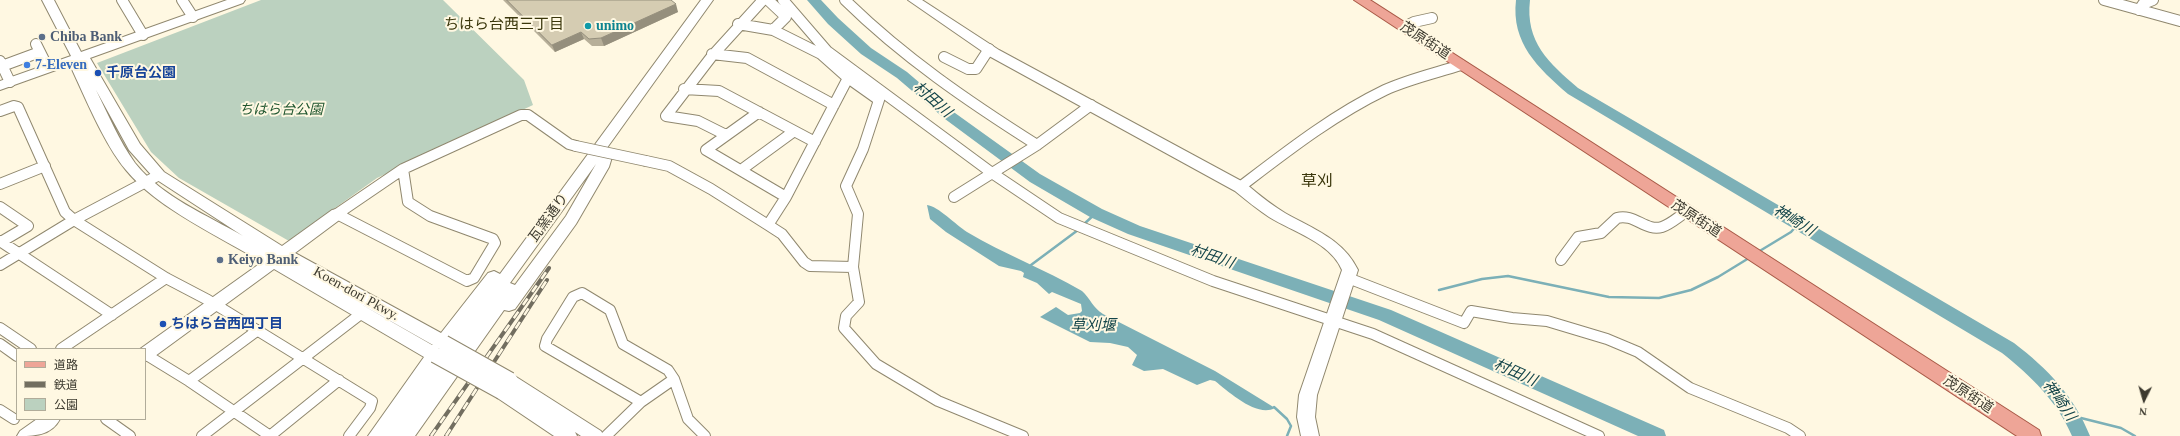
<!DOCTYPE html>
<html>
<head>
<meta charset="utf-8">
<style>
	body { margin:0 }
	#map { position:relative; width:2180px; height:436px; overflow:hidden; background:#fff8e2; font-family:"Times New Roman","Noto Sans JP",serif }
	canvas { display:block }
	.legend { position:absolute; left:16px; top:348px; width:130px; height:72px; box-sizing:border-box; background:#fff8e2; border:1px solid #b1ac9a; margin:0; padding:5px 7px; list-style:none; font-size:12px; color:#3d3a2f }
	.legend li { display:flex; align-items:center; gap:8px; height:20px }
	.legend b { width:20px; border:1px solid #b1ac9a }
	.north { position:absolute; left:2124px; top:380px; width:40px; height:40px; -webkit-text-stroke:3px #fff8e2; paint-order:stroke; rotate:185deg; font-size:11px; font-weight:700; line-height:16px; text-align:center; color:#3d3a2f }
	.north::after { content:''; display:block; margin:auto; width:14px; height:18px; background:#3d3a2f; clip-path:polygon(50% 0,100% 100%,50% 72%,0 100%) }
</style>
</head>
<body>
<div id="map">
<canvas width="2180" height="436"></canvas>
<ul class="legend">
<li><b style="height:5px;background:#eea597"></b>道路</li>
<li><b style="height:5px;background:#726e60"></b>鉄道</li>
<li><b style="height:11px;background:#bbd1bf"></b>公園</li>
</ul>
<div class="north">N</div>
</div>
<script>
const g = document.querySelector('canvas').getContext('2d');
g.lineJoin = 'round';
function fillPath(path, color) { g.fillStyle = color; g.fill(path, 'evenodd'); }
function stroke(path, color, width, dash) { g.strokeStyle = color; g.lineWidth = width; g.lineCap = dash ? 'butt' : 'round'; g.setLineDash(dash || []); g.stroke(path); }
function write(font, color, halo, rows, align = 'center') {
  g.font = font + ' "Times New Roman","Noto Sans JP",serif'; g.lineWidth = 4; g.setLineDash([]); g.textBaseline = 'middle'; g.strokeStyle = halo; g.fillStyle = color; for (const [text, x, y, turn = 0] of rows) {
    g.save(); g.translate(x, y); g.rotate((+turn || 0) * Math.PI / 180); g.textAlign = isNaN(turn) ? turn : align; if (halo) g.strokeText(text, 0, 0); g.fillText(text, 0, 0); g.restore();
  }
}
const green = new Path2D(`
	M261,0H443L524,80L533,105L377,178L289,241L179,178L151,152L97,63Z`);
const water = new Path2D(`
	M927,205C938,206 956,225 967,232C1004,254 1044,269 1082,291C1090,298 1093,308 1103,314L1215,371L1275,408C1257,418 1229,392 1215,381L1210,380L1197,385L1163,369L1144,371L1132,365L1137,355L1128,347L1110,343L1090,342L1040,317L1056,307L1068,315L1080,313L1082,311L1081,304L1052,292L1049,294L1037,283L1023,277L1024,273L1021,271L999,266L946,232L930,219Z`);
const stream = new Path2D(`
	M1083,225L1096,213
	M1758,252L1791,232L1799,223
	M1031,265L1078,230
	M1439,290L1482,279L1508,276L1609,297L1659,298L1691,290L1718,277L1749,258
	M1274,407L1287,419L1291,426L1287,436
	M2073,416L2121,428L2135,436`);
const river = new Path2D(`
	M807,0H821L838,18L871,48L907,72L955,113L1040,174L1102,209L1140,226L1391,310L1664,430L1666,436H1638L1379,320L1128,234L1090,217L1030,182L945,119L897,78L861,54L828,24Z
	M1516,0H1530C1525,42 1549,63 1578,88L2014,343C2048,369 2074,396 2090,436H2072C2057,401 2031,376 2002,353L1568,94C1538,68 1511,43 1516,0Z`);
const street = new Path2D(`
	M122,0L143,35
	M182,0L193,17
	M768,0L786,17L773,30
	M783,0L827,51L992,173L1059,218L1213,281L1373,334L1599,436
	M845,0C903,57 969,102 1037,145
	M2104,0L2180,21
	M2139,10L2143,4L2153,0
	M738,24L773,30L821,54L848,78L879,100L863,149L846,186L858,214L853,267L859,302L846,316L844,328L876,364L938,401L1023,436
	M1404,27L1414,22L1432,18
	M36,44L46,64
	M712,54L747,58L834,105
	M944,57L968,69H976L989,49
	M0,61L10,82
	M2,66L40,52
	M684,89L719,91L815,142
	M0,111L14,106L18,107L65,212L74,220L166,278L208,300L372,401L370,408L349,436
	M759,112L706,150L786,197
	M726,135L698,121L666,116L712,56L763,0
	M646,161L669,166L711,189L768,225L782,234L804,262L810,266L853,267
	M403,169L408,202L430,216L493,239L495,243L474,278L467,281L337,214Z
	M403,169L521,115H528L569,144L576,146
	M741,170L793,132
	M0,184L45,166
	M1240,187C1286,152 1333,115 1385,90C1409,79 1436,73 1461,65
	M954,197L1037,145L1091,105
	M0,207L28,226L1,242
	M768,225L786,197L848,78
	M0,241L112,315
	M1561,260L1578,237L1601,233L1617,218C1634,213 1646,232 1662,227C1671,224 1678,217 1686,212
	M0,265L74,220L159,175
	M1348,278L1464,323L1471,311L1512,318L1547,321L1607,339L1638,352L1690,388L1788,428L1800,436
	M0,328L31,349
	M0,344L17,356
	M61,349L166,278
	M145,354L189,381L270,436
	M189,381L258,330
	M641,402L545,346L547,339L573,297L582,293L610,310L623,344L668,370L674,379L688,419L705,436
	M0,410L14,419
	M106,419L130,436
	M202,436L362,313
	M270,436L339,380
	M606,436L641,402L674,379`);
const secondary = new Path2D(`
	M42,0H54L81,52L227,0H245L243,3L90,58L140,144L164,172L282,246L332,210L337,209L342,210L344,214L342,218L295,253L441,333L488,273L494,271L500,274L701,0H713L604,152L610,154L612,157L609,167L576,224L515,309L509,311L504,310L415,436H368L424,357L274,269L151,359L145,361V349H140L262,262C220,237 157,208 126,170C104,144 85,97 70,65L0,90V81L71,56ZM96,90L129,150L154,178L243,236C207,215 162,197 135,163C119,141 108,114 96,90ZM596,164L566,216L515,285L510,283ZM357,302L433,345H432Z
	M908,0H922L999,50L1245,183C1258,194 1270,204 1285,213C1313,229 1343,239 1358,270L1317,395L1315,417L1319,436H1301L1297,417L1299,395L1342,270C1330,242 1293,232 1269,217C1257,209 1246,200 1235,191L989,56Z
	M510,373L601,431L604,436H581L575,432L577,436H554L496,397L493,392L496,387L502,385L507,387L501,380L504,375Z
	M37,419H60C51,436 34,436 17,436L20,431Z`);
const primary = new Path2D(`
	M1354,0H1370L2039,430L2041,436H2017Z`);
const rail = new Path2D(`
	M431,436L549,268
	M446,436L547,280`);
const streetBridge = new Path2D(`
	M576,146L646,161`);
const secondaryBridge = new Path2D(`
	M444,343L510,380
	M435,355L502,392`);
const wall = new Path2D(`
	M503,0H671L678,12L604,46H592L584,39L555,52Z`);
const shadedWall = new Path2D(`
	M676,4L678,12L604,46L601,38Z
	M581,32L584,39L555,52L552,45Z`);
const building = new Path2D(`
	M507,0H671L676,4L601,38L589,39L581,32L552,45Z`);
const markers = [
	[588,26,4,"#0f9aa8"],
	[42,37,4,"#5c6f8a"],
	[27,65,4,"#3f7fe0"],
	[98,73,4,"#1a4fb4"],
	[220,260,4,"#5c6f8a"],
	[163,324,4,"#1a4fb4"]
];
const cultureNames = [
	["unimo",596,26]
];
const serviceNames = [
	["Chiba Bank",50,37],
	["Keiyo Bank",228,260]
];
const streetNames = [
	["茂原街道",1425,41,33],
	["瓦窯通り",549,218,-54],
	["茂原街道",1696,219,33],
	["Koen-dori Pkwy.",356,294,29],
	["茂原街道",1968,395,33]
];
const shopNames = [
	["7-Eleven",35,65]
];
const transitNames = [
	["千原台公園",106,73],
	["ちはら台西四丁目",171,324]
];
const parkNames = [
	["ちはら台公園",281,110]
];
const neighbourhoodNames = [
	["ちはら台西三丁目",504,25]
];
const waterNames = [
	["村田川",932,100,41],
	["神崎川",1794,221,31],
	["村田川",1212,257,19],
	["草刈堰",1093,326],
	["村田川",1515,373,24],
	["神崎川",2059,401,55]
];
const quarterNames = [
	["草刈",1317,182]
];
fillPath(green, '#bbd1bf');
fillPath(water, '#7cb0b7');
stroke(stream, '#7cb0b7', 2.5);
fillPath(river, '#7cb0b7');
stroke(street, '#90886f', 12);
stroke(secondary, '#90886f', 2);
stroke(primary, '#a85946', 2);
stroke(street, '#fff', 10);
fillPath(secondary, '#fff');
fillPath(primary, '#eea597');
stroke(rail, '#726e60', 4);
stroke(rail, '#fff8e2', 2.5, [8]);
stroke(streetBridge, '#90886f', 12, []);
stroke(secondaryBridge, '#90886f', 17, []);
stroke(streetBridge, '#fff', 10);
stroke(secondaryBridge, '#fff', 15);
fillPath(wall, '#b7af99');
fillPath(shadedWall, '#958f7d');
fillPath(building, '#d5ccb2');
stroke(building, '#958f7d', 1);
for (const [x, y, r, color] of markers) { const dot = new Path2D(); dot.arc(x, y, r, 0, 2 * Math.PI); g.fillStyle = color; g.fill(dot); stroke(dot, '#fff8e2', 1.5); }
write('bold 14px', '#0d838f', '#fff8e2', cultureNames, 'left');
write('bold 14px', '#4e5e75', '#fff8e2', serviceNames, 'left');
write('14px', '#3d3a2f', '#fff8e2', streetNames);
write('bold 14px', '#366cbe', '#fff8e2', shopNames, 'left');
write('bold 14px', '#164399', '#fff8e2', transitNames, 'left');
write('italic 14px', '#1f552e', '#fff8e2', parkNames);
write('15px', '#3a360b', '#fff8e2', neighbourhoodNames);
write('italic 15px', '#14454a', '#fff8e2', waterNames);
write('16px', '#3a360b', '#fff8e2', quarterNames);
</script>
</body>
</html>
